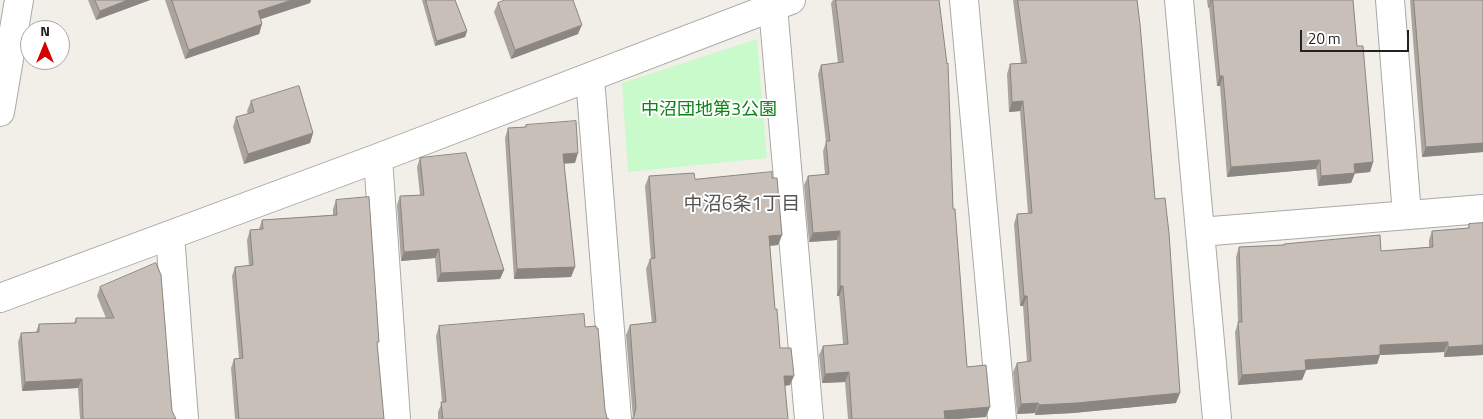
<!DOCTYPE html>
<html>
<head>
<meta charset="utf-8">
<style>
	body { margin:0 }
	#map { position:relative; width:1483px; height:419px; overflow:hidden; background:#f2efe9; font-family:"Titillium Web",sans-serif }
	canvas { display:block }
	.north { position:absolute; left:20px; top:20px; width:50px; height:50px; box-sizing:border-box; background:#fff; border:1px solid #a7a7a7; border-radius:50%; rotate:0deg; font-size:14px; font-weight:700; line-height:20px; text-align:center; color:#222 }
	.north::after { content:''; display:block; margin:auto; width:18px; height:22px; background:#d40000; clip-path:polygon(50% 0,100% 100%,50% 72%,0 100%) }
	.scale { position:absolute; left:1300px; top:30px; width:109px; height:22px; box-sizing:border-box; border:2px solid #222; border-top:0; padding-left:6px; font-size:15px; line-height:18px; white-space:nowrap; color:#222; -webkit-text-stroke:4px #fff; paint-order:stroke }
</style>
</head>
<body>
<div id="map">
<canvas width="1483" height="419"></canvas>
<div class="north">N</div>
<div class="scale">20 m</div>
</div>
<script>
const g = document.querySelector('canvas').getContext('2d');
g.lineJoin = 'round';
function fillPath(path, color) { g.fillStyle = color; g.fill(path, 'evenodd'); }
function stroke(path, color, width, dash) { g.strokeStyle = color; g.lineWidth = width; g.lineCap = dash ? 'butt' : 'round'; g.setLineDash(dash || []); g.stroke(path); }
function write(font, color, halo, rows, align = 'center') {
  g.font = font + ' "Titillium Web","Noto Sans JP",sans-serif'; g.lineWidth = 4; g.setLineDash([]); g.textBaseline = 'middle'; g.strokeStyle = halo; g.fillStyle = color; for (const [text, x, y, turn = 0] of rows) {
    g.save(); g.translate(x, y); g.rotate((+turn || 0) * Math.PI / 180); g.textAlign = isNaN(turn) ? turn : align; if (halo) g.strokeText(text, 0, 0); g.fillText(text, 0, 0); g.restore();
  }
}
const park = new Path2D(`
	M757,39L767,158L628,172L622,83Z`);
const minor = new Path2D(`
	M770,0L773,7L809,419
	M964,0L1002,419
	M1179,0L1217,419
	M1390,0L1407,215
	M590,78L617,419
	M378,158L396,419
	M1200,232L1483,209
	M170,235L184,419
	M0,298L378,158L791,0`);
const tertiary = new Path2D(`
	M0,112L19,0`);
const wall = new Path2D(`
	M88,0H150L96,20Z
	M165,0H311L310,3L261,19L262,24L259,34L185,59Z
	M422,0H455L467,31L465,37L435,46Z
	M833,0H939L953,209L967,367L986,417L957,419H848L845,382L822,383L819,355L823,346L843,344L839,296H837V240L809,242L804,185L808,176L825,175L823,151L826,142L818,74L821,65L838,63L831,3Z
	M1013,0H1137L1155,199L1176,403L1073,413L1035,415V413L1017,414L1013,372L1017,363L1027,362L1023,306H1020L1014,224L1017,214L1028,213L1020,111L1009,112L1007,74L1010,64L1021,63Z
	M1207,0H1353L1357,46L1373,162L1370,172L1355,173L1351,183L1318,186L1316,169L1227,177L1220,86H1217L1209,7L1208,8Z
	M1410,0H1483V152L1422,157Z
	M498,3L578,34L511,59L494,12Z
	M251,101L313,133L310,143L244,164L233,127L236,117L248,114L247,111Z
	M526,125L575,163H564L575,267L571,277L514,279L505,138L508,128L525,127Z
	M420,158L504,270L500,279L437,282L435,258L401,261L397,205L400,196L420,195L417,167Z
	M649,176L695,179L772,178L782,235L778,245L770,246L775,309L780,348L790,385L785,386L632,419L633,418L626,335L630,325L652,323L646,269L650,259H651L645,186Z
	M336,200L377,347L384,419H235L231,368L234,359L239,358L232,276L235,267L249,266L247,240L250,230L259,229L262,220L333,215V209Z
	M1469,224L1483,355L1444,357V352L1380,355L1377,364L1306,370L1302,380L1238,385L1235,332L1238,323L1236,257L1239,247L1283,245L1284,244L1381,251L1429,247V240L1432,231L1468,228Z
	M100,287L172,411L176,419H80L78,388L22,391L18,342L21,333L36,332L39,324L74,323L76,318H106L97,296Z
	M439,326L585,327L605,410L607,418L609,419H438V412L442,402L436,336Z`);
const shadedWall = new Path2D(`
	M128,0H150L96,20L100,11Z
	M292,0H311L310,3L255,21L258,11Z
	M1211,0H1212L1209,7L1208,8Z
	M262,24L259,34L185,59L189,50Z
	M582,25L578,34L511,59L515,50Z
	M467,31L465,37L435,46L437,41Z
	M1220,76H1223L1220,86H1217Z
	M1023,101L1020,111L1009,112L1012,102Z
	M313,133L310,143L244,164L248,154Z
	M1483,143V152L1422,157L1426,147Z
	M578,153L575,163L559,164L563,154Z
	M1320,160L1316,169L1227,177L1231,167Z
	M1373,162L1370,172L1351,174L1354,164Z
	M1355,173L1351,183L1318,186L1321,176Z
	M840,231L837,240L809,242L813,233Z
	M782,235L778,245L766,246L769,236Z
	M439,249L435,258L401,261L404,252Z
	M575,267L571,277L514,279L517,269Z
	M504,270L500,279L437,282L441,273Z
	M840,286H843L839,296H837Z
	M1024,296H1027L1023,306H1020Z
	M1448,342L1444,352L1380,355L1377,364L1301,370L1305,360L1380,345Z
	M1483,345V355L1444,357L1448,347Z
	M1306,370L1302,380L1238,385L1242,375Z
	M849,372L845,382L822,383L825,374Z
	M784,376H794L790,385L781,386Z
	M82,379L78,388L22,391L25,382Z
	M1180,393L1176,403L1073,413L1035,415L1039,405Z
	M1038,403L1035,413L1017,414L1021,404Z
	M990,407L986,417L957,419H941L944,411Z`);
const building = new Path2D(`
	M95,0H128L100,11Z
	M172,0H292L258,11L262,24L189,50Z
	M426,0H455L467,31L437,41Z
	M505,0H573L582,25L515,50L498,3Z
	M836,0H939L947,64L948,63L953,209H955L967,367L986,365L990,407L944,411L945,419H852L849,372L825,374L823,346L848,344L843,286H840V231L813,233L808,176L829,174L826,141H830L821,65L843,62Z
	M1018,0H1137L1140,24L1155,199L1165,198L1169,233L1180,393L1077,403L1039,405L1038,403L1021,404L1017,363L1031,361L1027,296H1024L1017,214L1032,213L1023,101L1012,102L1010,64L1026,63Z
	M1213,0H1353L1357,46H1363L1373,162L1354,164L1355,173L1321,176L1320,160L1231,167L1223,76H1220Z
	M1414,0H1483V143L1426,147Z
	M299,86L313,133L248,154L236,117L254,112L251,101Z
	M576,121L578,153L563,154L575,267L517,269L508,128L526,127V125Z
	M466,153L504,270L441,273L439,249L404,252L400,196L424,195L420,158Z
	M772,172V178H777L782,235L769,236L775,309H777L780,348H791L794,376H784L788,419H632L634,416L636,408L630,325L656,322L650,259L655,258L649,176L694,173L695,179Z
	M369,197L379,342H377L384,419H239L234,359L243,358L235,267L253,265L250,230L263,229L262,220L337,215L336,200Z
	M1483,223V345L1448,347V342L1380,345V355L1305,360L1306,370L1242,375L1238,322H1242L1239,247L1284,245V244L1380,235L1381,251L1433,247L1432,231L1469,228V224Z
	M156,263L161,275L172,411L176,419H83L82,379L25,382L21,333L39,332V324L76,323V318H114L100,287Z
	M584,314L585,327L596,326V328H598L605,410L607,418L609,419H443L441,402H446L439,326Z`);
const parkNames = [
	["中沼団地第3公園",709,111]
];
const neighbourhoodNames = [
	["中沼6条1丁目",742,205]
];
fillPath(park, '#c8facc');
stroke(minor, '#a9a9a9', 30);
stroke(tertiary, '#a9a9a9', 30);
stroke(minor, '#fff', 28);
stroke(tertiary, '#fff', 28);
fillPath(wall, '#aba49e');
fillPath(shadedWall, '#8b8681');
fillPath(building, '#c7bfb8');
stroke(building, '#8b8681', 1);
write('18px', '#0c8416', '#fff', parkNames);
write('19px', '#555', '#fff', neighbourhoodNames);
</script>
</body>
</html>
